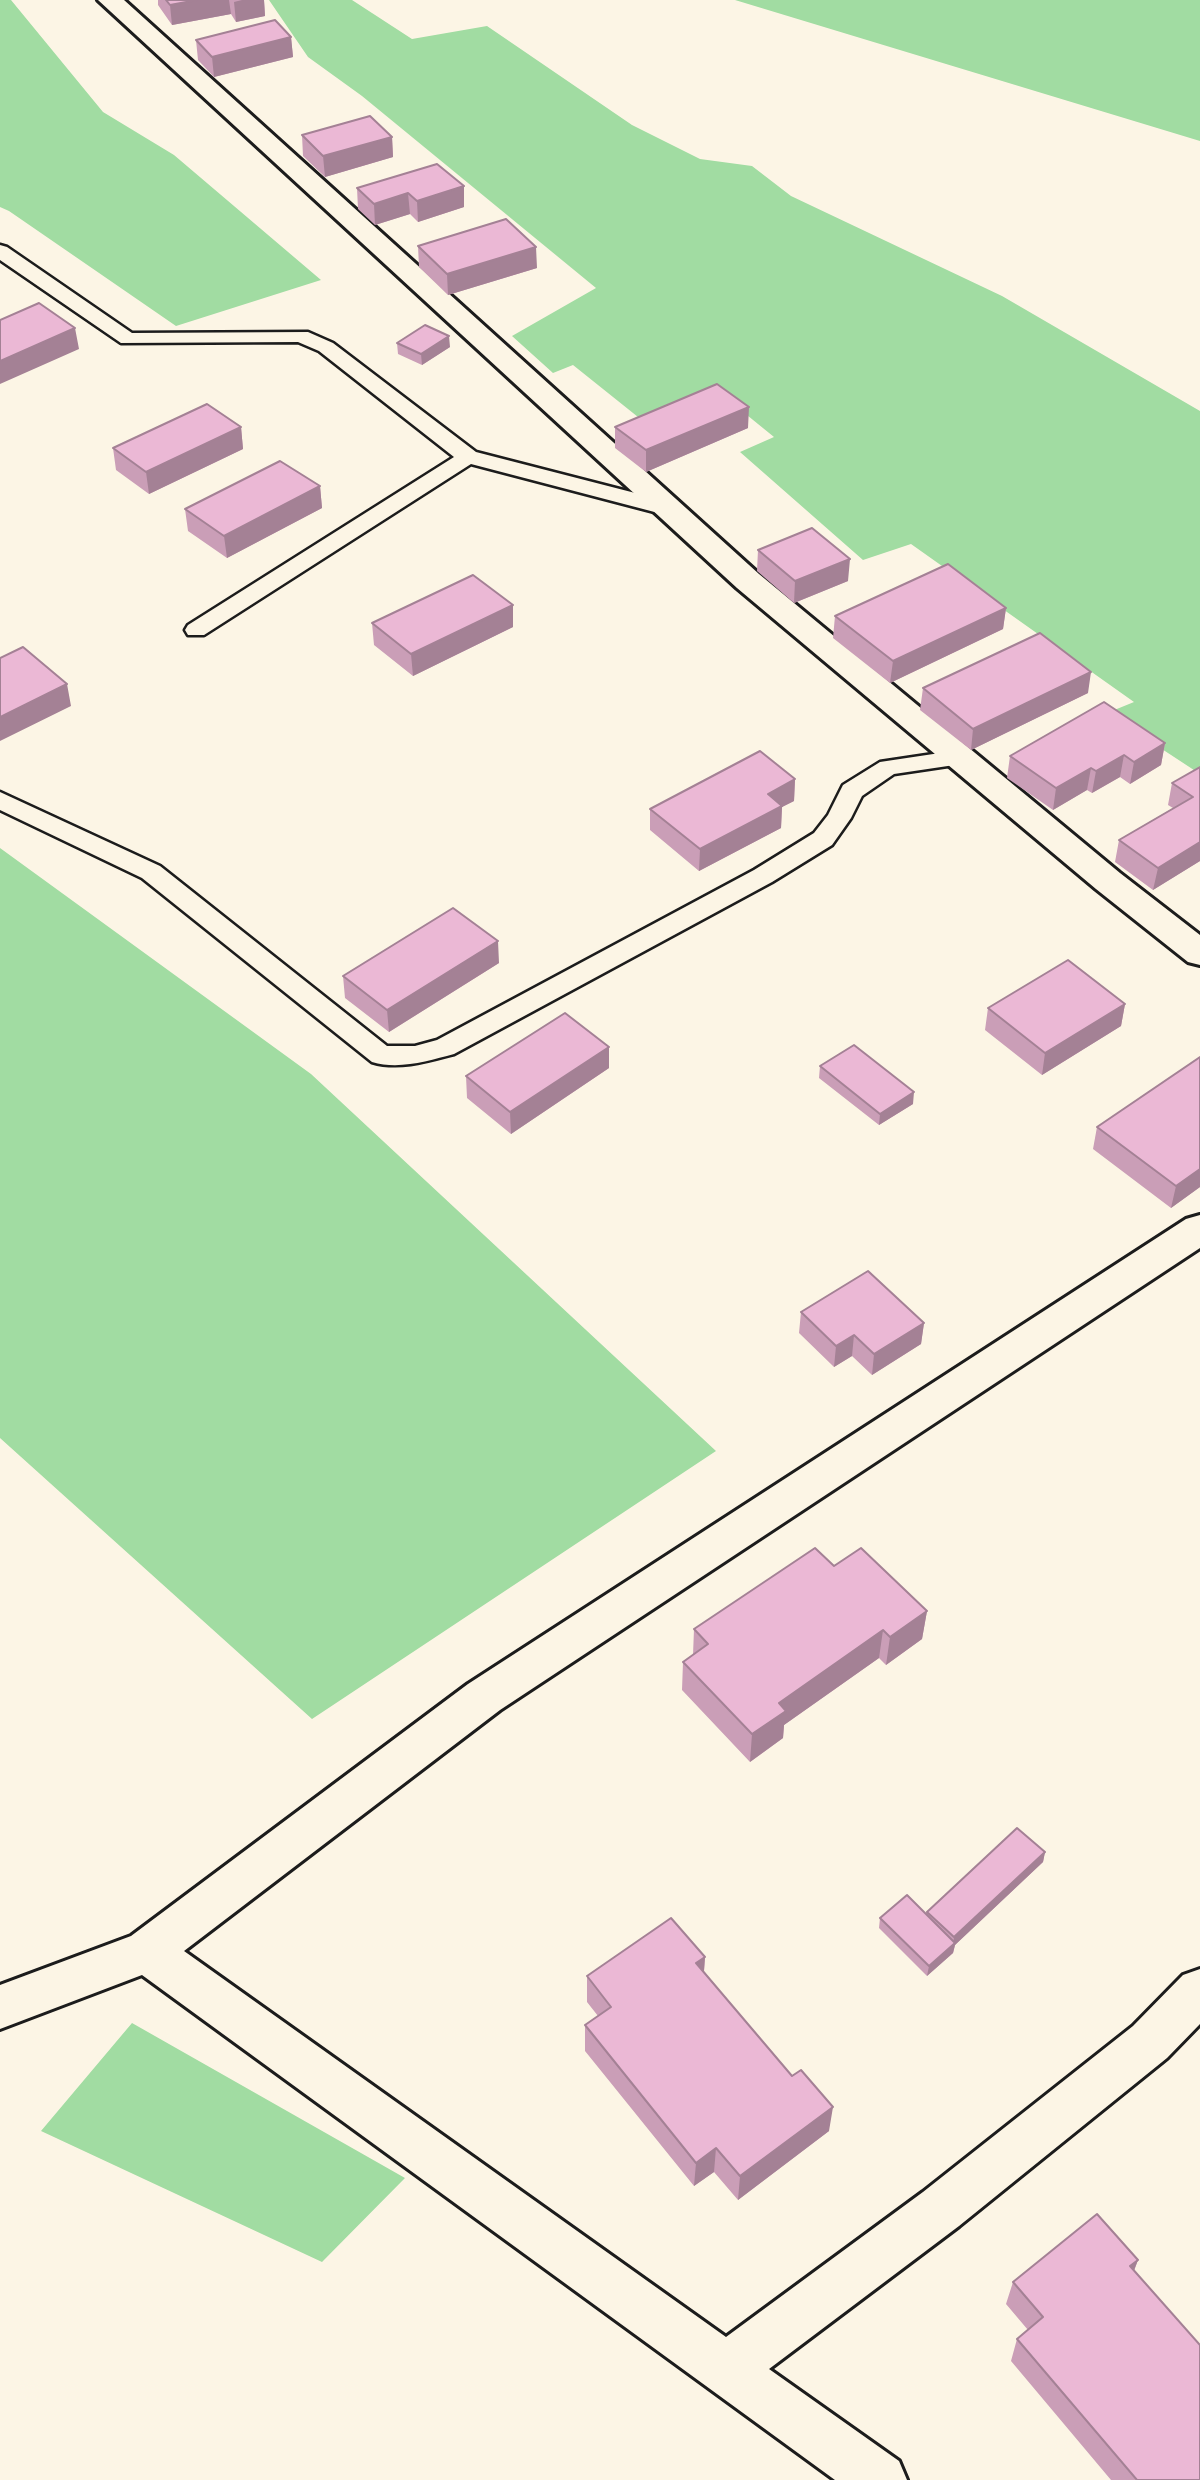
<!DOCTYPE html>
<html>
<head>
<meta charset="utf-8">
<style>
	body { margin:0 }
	canvas { display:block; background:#fcf5e5 }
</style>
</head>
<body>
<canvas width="1200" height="2480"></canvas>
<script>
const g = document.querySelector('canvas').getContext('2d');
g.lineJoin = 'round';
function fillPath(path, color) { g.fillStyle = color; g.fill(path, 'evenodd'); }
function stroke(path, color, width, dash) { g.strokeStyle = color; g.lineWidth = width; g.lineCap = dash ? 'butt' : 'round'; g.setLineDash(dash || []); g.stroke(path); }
const green = new Path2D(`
	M0,0H11L103,112L174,155L321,280L176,326L9,211L0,207Z
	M269,0H352L412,39L487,26L632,125L700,159L752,166L791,196L1002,296L1200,411V774L1107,713L1134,702L911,544L863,560L740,452L774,437L726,398L648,425L573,365L553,373L512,336L596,288L362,96L308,57Z
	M735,0H1200V141Z
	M0,848L311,1074L716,1451L312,1719L0,1438Z
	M132,2023L405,2178L322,2262L41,2131Z`);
const lane = new Path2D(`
	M0,245L7,247L132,333L308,332L333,343L476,452L674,503L677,508L674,513L666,515L471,464L204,635H188L185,630L188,625L454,457L319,351L298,342L121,343L0,260Z
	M960,750L968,753L972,758L968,763L894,774L862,796L851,818L832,845L772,882L454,1054C428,1061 399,1070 372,1062L142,878L0,810V792L160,866L387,1046H415L437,1040L754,870L814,833L828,815L843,785L880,762Z`);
const street = new Path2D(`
	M98,0H124L759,574L1120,873L1200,935V965L1188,962L1096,889L737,588Z
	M1200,1215V1248L500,1710L184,1951L726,2337L923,2192L1133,2026L1183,1975L1200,1969V2024L1167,2058L959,2226L769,2369L899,2461L907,2480H835L142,1975L0,2029V1985L131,1936L468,1684L1186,1219Z`);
const wall = new Path2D(`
	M158,0H264L265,16L236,22L231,14L172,25L158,5Z
	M291,37L293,57L214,77L198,60L196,40Z
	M302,135L392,137L393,157L325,177L303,156Z
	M464,186V207L418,222L410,214L375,225L358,209L357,188Z
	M418,246L537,268L448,295L419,267Z
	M397,343L450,347L422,365L398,354Z
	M241,427L243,449L149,494L116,470L113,448Z
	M615,427L748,428L646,472L615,448Z
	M320,486L322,508L227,558L188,531L185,509Z
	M758,550L848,581L794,603L757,571Z
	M1006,608L1003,629L890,683L833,638L835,616Z
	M372,623L513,627L413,676L374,645Z
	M923,688L1088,693L971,750L920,710Z
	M1165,743L1161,765L1130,784L1120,777L1092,793L1087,790L1053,810L1007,778L1010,756Z
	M1200,767V861L1153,890L1115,862L1119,840L1173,808L1168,805L1172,783Z
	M795,779L794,801L782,807L781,828L699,871L650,830V809Z
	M499,963L389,1032L345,998L343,976Z
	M1125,1004L1121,1026L1042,1075L985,1030L988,1008Z
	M820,1066L913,1104L879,1125L819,1078Z
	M609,1068L511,1134L467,1098L466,1076Z
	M1097,1127L1200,1187L1171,1208L1093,1149Z
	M801,1312L924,1323L921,1344L872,1375L852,1356L834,1367L799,1333Z
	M834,1566L927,1611L922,1639L886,1665L879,1658L784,1725L783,1738L750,1762L682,1690L683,1662L693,1655L694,1629Z
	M1045,1852L1043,1862L955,1945L953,1953L927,1976L879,1928L880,1918L926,1914L927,1912Z
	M705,1957L704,1972L829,2131L738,2200L714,2172L694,2186L585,2051V2025L598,2016L587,2002V1976Z
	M1138,2260L1134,2271L1200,2480H1111L1011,2361L1017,2339L1028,2330L1006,2304L1013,2282Z`);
const shadedWall = new Path2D(`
	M197,0H229L231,14L172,25L170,5Z
	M242,0H264L265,16L236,22L234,2Z
	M291,37L293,57L214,77L212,57Z
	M392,137L393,157L325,177L323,156Z
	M464,186V207L418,222L417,201Z
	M408,193L410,214L375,225L374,204Z
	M536,247L537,268L448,295L447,274Z
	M75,328L79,349L0,384V361Z
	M449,336L450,347L422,365L421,354Z
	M749,407L748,428L646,472V450Z
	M241,427L243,449L149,494L146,472Z
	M320,486L322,508L227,558L224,536Z
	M850,559L848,581L794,603L795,581Z
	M513,605V627L413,676L411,654Z
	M1006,608L1003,629L890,683L893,661Z
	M1091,672L1088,693L971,750L973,729Z
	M67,684L71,706L0,741V717Z
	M1165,743L1161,765L1130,784L1134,762Z
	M1124,755L1120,777L1092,793L1096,771Z
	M1091,768L1087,790L1053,810L1056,788Z
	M795,779L794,801L782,807L781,828L699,871L700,849L768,794Z
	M1200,842V861L1153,890L1158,868Z
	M498,941L499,963L389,1032L387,1010Z
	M1125,1004L1121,1026L1042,1075L1045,1053Z
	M609,1047V1068L511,1134L510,1112Z
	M914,1092L913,1104L879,1125L880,1114Z
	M1200,1169V1187L1171,1208L1176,1186Z
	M924,1323L921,1344L872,1375L874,1354Z
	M854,1335L852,1356L834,1367L836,1346Z
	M927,1611L922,1639L886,1665L890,1637Z
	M883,1630L879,1658L784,1725L783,1738L750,1762L752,1734L779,1703Z
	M1045,1852L1043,1862L955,1945L953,1953L927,1976L929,1966L953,1945L954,1937Z
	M705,1957L703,1983L696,1963Z
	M833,2107L829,2131L738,2200L740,2176Z
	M716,2148L714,2172L694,2186L696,2163Z
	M1138,2260L1129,2283L1130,2266Z`);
const building = new Path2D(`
	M166,0H197L170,5Z
	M275,20L291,37L212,57L196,40Z
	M370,116L392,137L323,156L302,135Z
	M437,164L464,186L417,201L408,193L374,204L357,188Z
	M506,219L536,247L447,274L418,246Z
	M39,303L75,328L0,361V320Z
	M425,325L449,336L421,354L397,343Z
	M717,384L749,407L646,450L615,427Z
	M207,404L241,427L146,472L113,448Z
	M280,461L320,486L224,536L185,509Z
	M812,528L850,559L795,581L758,550Z
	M948,564L1006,608L893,661L835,616Z
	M473,575L513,605L411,654L372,623Z
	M1040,633L1091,672L973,729L923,688Z
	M23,647L67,684L0,717V658Z
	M1104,702L1165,743L1134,762L1124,755L1096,771L1091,768L1056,788L1010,756Z
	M760,751L795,779L768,794L782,806L700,849L650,809Z
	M1200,767V842L1158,868L1119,840L1193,797L1172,783Z
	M453,908L498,941L387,1010L343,976Z
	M1068,960L1125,1004L1045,1053L988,1008Z
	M565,1013L609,1047L510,1112L466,1076Z
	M854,1045L914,1092L880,1114L820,1066Z
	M1200,1057V1169L1176,1186L1097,1127Z
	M868,1271L924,1323L874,1354L854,1335L836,1346L801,1312Z
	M815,1548L834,1566L861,1548L927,1611L890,1637L883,1630L779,1703L786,1711L752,1734L683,1662L708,1644L694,1629Z
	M1017,1828L1045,1852L954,1937L927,1912Z
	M907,1895L955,1943L929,1966L880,1918Z
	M671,1918L705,1957L696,1963L792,2076L801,2070L833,2107L740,2176L716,2148L696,2163L585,2025L611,2007L587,1976Z
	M1097,2214L1138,2260L1130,2266L1200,2345V2480H1137L1017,2339L1043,2317L1013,2282Z`);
fillPath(green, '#a1dca2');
stroke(lane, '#1c1c1c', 5);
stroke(street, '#1c1c1c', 6);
fillPath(lane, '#fcf5e5');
fillPath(street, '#fcf5e5');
fillPath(wall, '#ca9eb7');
fillPath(shadedWall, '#a48195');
fillPath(building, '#ebb8d5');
stroke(building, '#a48195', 2);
</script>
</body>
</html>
